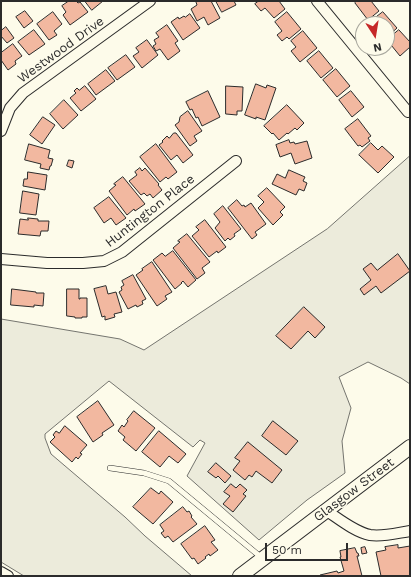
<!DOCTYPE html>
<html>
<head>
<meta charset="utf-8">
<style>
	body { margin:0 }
	#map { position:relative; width:411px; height:577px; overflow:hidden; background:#fdfbea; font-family:"Work Sans",sans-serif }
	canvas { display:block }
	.frame { position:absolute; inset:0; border:2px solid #2b2b2b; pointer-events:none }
	.north { position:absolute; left:355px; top:16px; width:40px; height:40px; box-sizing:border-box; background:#fdfbea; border:1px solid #a9a89e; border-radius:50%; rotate:168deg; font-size:11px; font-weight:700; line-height:16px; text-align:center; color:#2b2b2b }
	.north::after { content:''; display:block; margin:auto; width:14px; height:18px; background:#c62828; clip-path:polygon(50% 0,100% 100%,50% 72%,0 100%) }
	.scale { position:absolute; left:265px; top:543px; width:83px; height:18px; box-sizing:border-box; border:2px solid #2b2b2b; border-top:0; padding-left:5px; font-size:12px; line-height:14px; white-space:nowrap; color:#2b2b2b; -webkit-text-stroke:3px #fdfbea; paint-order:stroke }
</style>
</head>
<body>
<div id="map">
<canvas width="411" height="577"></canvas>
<div class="frame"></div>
<div class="north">N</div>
<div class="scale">50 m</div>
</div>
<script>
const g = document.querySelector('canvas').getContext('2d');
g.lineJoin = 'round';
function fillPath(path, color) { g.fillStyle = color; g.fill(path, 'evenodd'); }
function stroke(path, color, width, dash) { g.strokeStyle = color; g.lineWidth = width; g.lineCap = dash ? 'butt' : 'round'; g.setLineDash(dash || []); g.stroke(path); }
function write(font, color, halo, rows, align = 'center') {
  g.font = font + ' "Work Sans",sans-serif'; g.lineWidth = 3; g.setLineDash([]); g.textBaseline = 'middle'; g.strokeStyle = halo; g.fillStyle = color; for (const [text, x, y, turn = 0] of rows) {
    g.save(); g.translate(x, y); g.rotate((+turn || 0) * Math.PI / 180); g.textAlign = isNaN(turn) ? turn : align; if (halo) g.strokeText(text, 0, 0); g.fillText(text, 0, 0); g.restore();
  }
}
const green = new Path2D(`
	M410,156V384L401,378L368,362L339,377L351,408L342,441L345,473L307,500L259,540L187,476L205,443L200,440L193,447L109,381L45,434V438L51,454L125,517L145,536L192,576H24L1,562V319L120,339L144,350L327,229Z`);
const building = new Path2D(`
	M69,1H76L78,3L80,2L88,12L70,25L63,15L66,12L62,6Z
	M85,1H103L92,10Z
	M198,1H211L220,18L208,25L204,17L197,21L191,9L197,5L196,2Z
	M216,1H234L236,5L222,12Z
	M259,1H279L285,9L274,18L265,8L261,11L255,4Z
	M357,1H371L379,11L368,20L355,3Z
	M25,11L33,21L24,28L16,17Z
	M53,12L62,24L54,31L57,35L49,40L37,24Z
	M287,12L301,29L289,39L287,37L282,41L277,35L282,31L275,22Z
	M383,12L397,28L387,37V24H372L370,22Z
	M190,14L200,28L183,40L171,22L178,17L179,19L184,16L185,17Z
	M167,25L178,41L175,43L180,51L168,60L160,49L156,51L153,46L156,44L154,40L159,37L156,33Z
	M6,27L14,38L7,43L1,36V31Z
	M34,30L45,44L29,55L18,42Z
	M399,30L410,42V47L400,56L387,40Z
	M303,31L317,48L300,62L291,51L296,47L291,41Z
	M147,40L158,55L142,68L133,56L139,52L136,48Z
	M13,44L22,56L15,61L16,64L8,70L1,60V53Z
	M319,51L333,68L321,78L307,61Z
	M126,55L135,67L117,80L108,68Z
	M336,69L350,86L337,97L323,80Z
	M106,70L115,81L96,95L88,84Z
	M256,84L266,88L267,85L276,88L265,120L256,117V119L245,115Z
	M85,86L96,99L81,111L70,98L76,93L74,91L77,88L79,90Z
	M226,86L243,87L242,111H237V115L226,114Z
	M208,91L220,117L202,126L198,117L196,118L192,109L190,110L186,102Z
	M351,91L364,107L352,117L339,100Z
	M64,100L78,115L63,129L50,114Z
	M287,105L304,123L297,130L295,128L288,134L287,133L279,140L273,133L272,134L264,126Z
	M188,111L202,131L194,136L197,141L190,146L175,125L179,122L180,117Z
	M43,117L55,125L42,144L30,135Z
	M358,119L371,136L368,138L370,141L362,147L360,145L358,146L345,129Z
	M174,133H176L193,155L183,163L177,155L171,160L159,145L163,142L162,141L167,136L169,138Z
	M289,140L290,143L294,142L295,144L307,141L312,158L295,164L291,153L280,157L276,145Z
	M371,143L378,150L382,146L394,157L378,173L359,155Z
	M29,144L50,150L48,158L53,159L51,166H50L49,170L40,168L41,164L25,160Z
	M156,144L177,172L168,179L166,177L160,182L140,157Z
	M69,160L74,161L72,168L67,166Z
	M140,168L142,171L145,168L159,184L158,185L162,190L153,198L150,194L147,196L144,193L141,195L129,181L137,175L135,172Z
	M289,170L305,177L303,181L307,183L304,191L299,189L296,195L272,184L277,174L285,178Z
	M28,172L47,175L45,190L23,186L24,179H27Z
	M123,177L145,204L135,211L134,209L127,215L109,191L116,185L114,184Z
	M267,188L285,207L280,212L283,215L273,225L258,208L264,202L258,196Z
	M23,191L39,194L36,215L20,213Z
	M109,197L126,218L116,225L111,218L104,223L94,208Z
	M237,200L242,206L244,205L245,207L251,203L266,224L255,232L257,235L252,239L228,208Z
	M223,206L241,229L234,234L235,236L230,240L228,238L225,241L215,228L220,222L214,214Z
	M28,218L38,219V221H49L48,231H41L40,236L18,234L20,219L28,220Z
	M205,220L226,247L218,253L217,251L209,257L192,236L199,230L196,227Z
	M187,234L210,262L202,268L205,273L197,279L173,248L180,242L178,241Z
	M173,251L196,280L188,287L183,281L181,283H182L175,289L153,260L162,253L165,256Z
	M398,254L410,271L381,293L376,286L364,295L360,289L371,280L363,269L371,263L377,270Z
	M152,262L172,292L165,296L167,299L157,306L136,275L143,270L142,269Z
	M133,275L146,299L142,301L143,304L137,307L136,305L128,309L119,292L122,290L121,287L124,285L122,281Z
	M106,286L108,294L116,292L122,312L114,314L115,317L105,320V316L102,317L94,289Z
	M12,289L36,292V293H44L43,306L34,305V307L11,305Z
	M67,289H79V299H80V298H87V317H82V318H75V317L67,316Z
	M304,307L325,327L315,338L308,331L291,349L276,336Z
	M98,401L114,425L102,433L103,435L93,442L77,417Z
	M134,411L155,428L136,451L123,440L125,437L118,431L122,425L124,427L128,421L127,420Z
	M273,421L298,441L286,455L262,436Z
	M65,426L87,445L80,453L82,454L78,459L76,457L72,462L50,442L55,437L53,435L56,431L59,433Z
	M159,431L186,454L178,463L169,456L160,467L142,452Z
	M248,442L282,470L272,483L256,471L252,477L249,475L245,480L233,470L240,461L235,458Z
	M216,463L231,476L225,483L218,476L216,478L208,472Z
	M231,484L236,488L240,484L247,490L243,494L246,496L233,512L223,504L230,496L224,492Z
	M151,488L159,494L161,491L173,502L153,524L133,507Z
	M183,507L187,512L189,511L192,516L191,517L197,524L173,542L168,536L165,538L161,533L164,531L160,525Z
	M205,526L215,540L211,542L218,550L210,556L209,554L205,557L206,558L198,564L194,558L192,559L181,544Z
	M398,545V548L410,546V576H381L376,552L386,550L385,547Z
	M365,547L367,553L362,554L361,548Z
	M355,548L357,553H358L359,556H357L362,576H320V575L337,571L338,573L344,571L340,557H341L340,551Z`);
const lane = new Path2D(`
	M110,468L144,473L169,481L262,558`);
const street = new Path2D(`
	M317,1L408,112
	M1,131L10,108L23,93L150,1
	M1,259L47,263H83L104,261L122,252L236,161
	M327,511C339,519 355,532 370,535C383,537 397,533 410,531
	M1,572L8,576`);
const secondary = new Path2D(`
	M240,576L410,447`);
const streetNames = [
	["Westwood Drive",61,50,-36],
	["Huntington Place",150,211,-38],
	["Glasgow Street",354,490,-37]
];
fillPath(green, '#ecebdb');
stroke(green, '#74746e', 1);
fillPath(building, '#f2b8a0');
stroke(building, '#2b2b2b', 1);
stroke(lane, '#2b2b2b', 6);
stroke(street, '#2b2b2b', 12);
stroke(secondary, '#2b2b2b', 16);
stroke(lane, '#fdfbea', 5);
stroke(street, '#fdfbea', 10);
stroke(secondary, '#fdfbea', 14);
write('13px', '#2b2b2b', '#fdfbea', streetNames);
</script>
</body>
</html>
